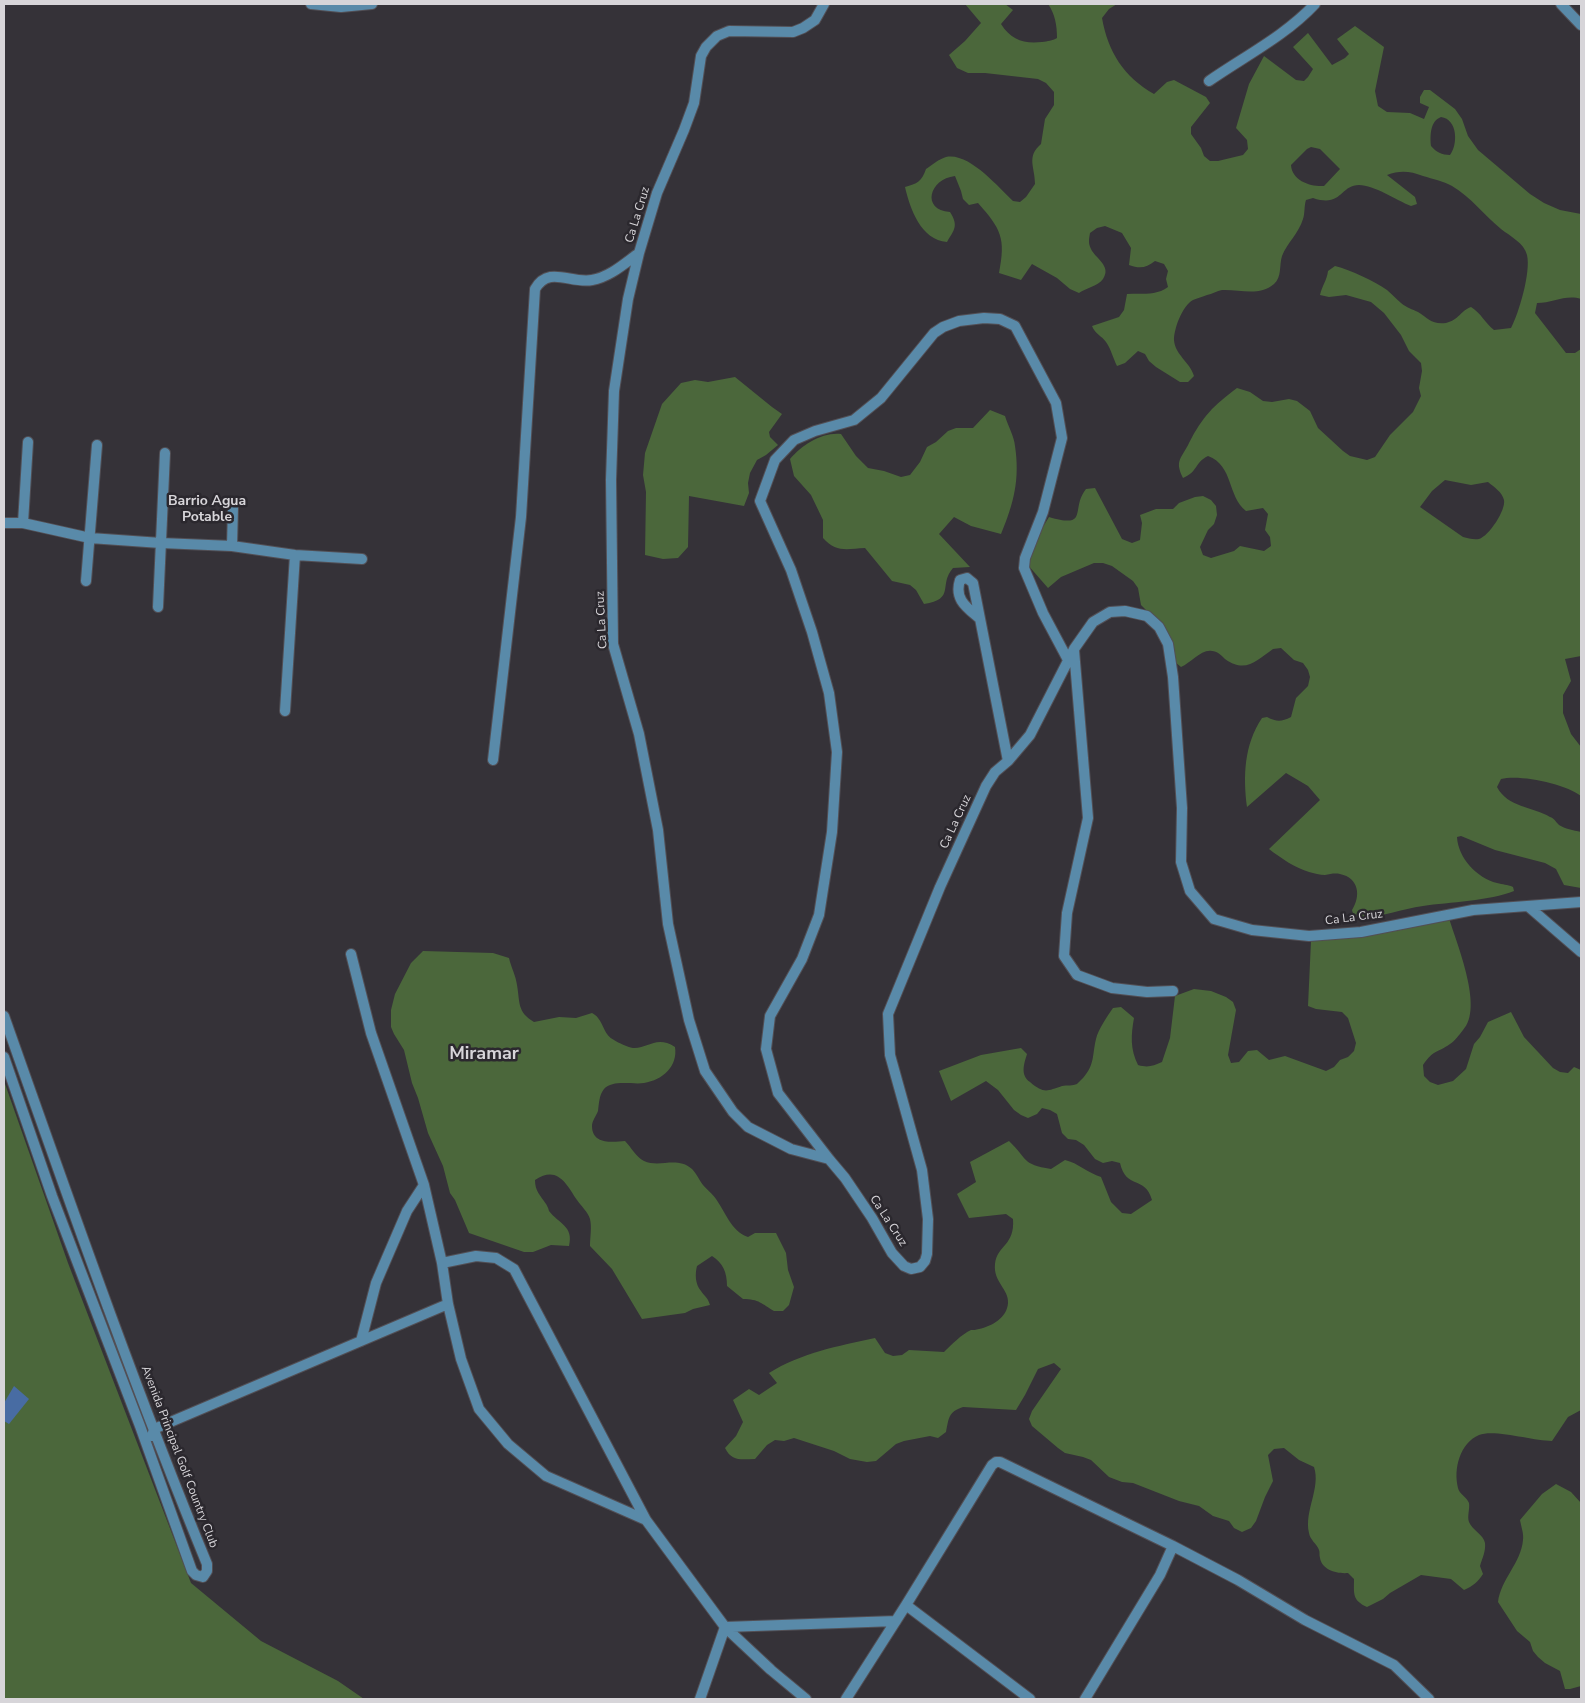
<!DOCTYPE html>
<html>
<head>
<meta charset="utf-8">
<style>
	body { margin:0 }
	#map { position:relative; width:1585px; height:1703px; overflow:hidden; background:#353238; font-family:"Nunito Sans",sans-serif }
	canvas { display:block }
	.frame { position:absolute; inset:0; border:5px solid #d7d5d9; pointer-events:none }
</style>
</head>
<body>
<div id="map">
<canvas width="1585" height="1703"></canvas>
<div class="frame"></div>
</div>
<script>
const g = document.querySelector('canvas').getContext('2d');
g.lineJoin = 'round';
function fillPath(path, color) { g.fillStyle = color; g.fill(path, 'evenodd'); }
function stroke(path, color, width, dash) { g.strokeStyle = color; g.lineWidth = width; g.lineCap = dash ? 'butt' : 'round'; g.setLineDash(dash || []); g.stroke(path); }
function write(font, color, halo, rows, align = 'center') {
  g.font = font + ' "Nunito Sans",sans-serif'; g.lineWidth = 5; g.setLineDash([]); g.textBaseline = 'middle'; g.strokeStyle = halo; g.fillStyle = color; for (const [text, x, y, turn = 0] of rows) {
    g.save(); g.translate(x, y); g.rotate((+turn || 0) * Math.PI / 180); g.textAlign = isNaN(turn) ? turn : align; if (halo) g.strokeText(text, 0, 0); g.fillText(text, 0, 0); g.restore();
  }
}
const green = new Path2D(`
	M965,4H1005L1013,10L1001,24C1011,40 1024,44 1042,42C1048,41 1052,41 1057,38C1057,25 1055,14 1048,4H1117L1109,9L1102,18C1108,52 1124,77 1154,94L1167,82L1174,80L1206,97L1210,103L1191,127V134L1201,148L1204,156L1210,161H1218L1243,155L1248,149L1247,140L1236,128L1249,84L1264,56L1296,80L1304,81L1308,77L1313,69L1293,47L1308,33L1332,65L1345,58L1349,54L1337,39L1355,26L1384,47L1375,91L1378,106L1387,112L1410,113L1424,119L1429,107L1420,103V97L1424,90H1430L1455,109L1462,119L1468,136L1478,150L1530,194L1544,203L1560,210L1581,214V299C1566,294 1553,303 1537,303L1535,313L1566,353H1575L1581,349V656L1565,659L1571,681L1563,695V713L1571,734L1581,747V796C1566,784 1520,774 1501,779L1497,787C1508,808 1532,806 1550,817C1554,818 1556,822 1559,825C1565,829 1573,830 1581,832V888L1564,885L1556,869L1545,863L1495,850L1461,836L1457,837C1458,858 1477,878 1497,883C1503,885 1507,884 1513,887L1514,891C1490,901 1449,902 1423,906C1400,909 1378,919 1354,917L1352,910C1361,896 1359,878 1340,874C1335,873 1330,874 1325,875C1320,875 1314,873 1309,872C1294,867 1282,859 1269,849L1320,800L1308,786L1286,773L1247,807C1243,776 1244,745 1262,718L1267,717C1277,722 1281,722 1291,717L1296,698L1308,686L1310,677L1308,670L1303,663L1294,660L1281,648L1273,649C1257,660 1246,674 1225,659C1221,655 1217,651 1212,651C1201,649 1191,663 1181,667L1175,662V654L1167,631L1141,605L1138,588L1133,581L1112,566L1103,563H1094L1061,577L1048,588L1027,564L1035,540L1049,517C1090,529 1070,509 1086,489L1095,488L1122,539L1132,543L1140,540L1142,523L1140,515L1156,509H1173L1179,503L1195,497L1203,496L1211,500L1216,506L1217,515L1214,524L1208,530L1200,547L1203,555L1211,558L1234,551L1240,546L1264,551L1271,546L1270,537L1265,530L1268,514L1263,508L1246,511C1227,496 1234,466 1208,456C1194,463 1198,472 1183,478C1174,460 1182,458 1189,443C1203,416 1213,406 1237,388L1250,392L1263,401L1272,402L1289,399L1297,401L1310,411L1318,428L1343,451L1350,456L1367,460L1375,457L1390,435L1413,412L1421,396L1419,388L1422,371L1421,363L1409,351L1401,335L1384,313L1371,302L1346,295L1329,297L1320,295C1322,286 1327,280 1328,271L1335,266C1351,270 1374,281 1387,290C1392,294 1396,299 1401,303C1407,308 1412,309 1418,312C1428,318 1432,325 1446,323C1459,320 1460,311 1471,307C1481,313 1485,323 1494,330L1511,328C1519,313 1531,272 1527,255C1524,243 1510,236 1501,229C1484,215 1471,197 1452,186C1443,181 1433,179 1423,176C1410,171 1400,170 1387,175L1415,197L1417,204L1411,206C1396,200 1374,185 1359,185C1340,185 1342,208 1313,198L1306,200C1304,206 1305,214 1303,219C1299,233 1287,243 1282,256C1279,266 1282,277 1274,284C1259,297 1239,289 1222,290C1217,291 1212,294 1207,295C1203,297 1197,298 1193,300C1182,306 1174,329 1174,340C1175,355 1190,362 1194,376L1188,382H1180L1156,367L1149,361L1145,354L1138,351L1125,363L1117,366C1113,358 1111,349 1106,342C1102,336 1095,334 1092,326L1119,317L1124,310L1127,294C1142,293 1156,296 1168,287L1166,279L1168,271L1164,264L1155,261C1146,268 1140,269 1129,265L1131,248L1122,233L1105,226L1097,228L1090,233C1089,239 1088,243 1091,249C1095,258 1112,266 1103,279C1098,286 1086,288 1079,293L1070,289L1057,278L1032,264L1021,280L999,273C1006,238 1001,229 978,203L969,205L963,199L961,191L955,176C929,179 921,210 950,212C959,226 954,230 947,242C921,240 910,209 905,187C917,184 922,181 926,169C932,165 939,159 946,157C969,152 998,187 1013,201L1020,202L1026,197L1035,184C1035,167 1026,157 1041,144L1045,119L1054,105V92L1046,83L1038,79L985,73H968L957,68L949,55L965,41L981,23ZM1441,117C1458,119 1458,145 1450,155C1442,155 1436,152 1431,146C1430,136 1430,121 1441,117ZM1311,147L1320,149L1340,169L1324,186C1311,187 1292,181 1291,165L1307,149ZM1445,480L1471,485L1488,482C1494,487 1502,492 1504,500C1506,510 1489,536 1479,539C1473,540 1468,538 1463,537L1420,507L1432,491Z
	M735,377L772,407L782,414L769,432L770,437L778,445L766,455L757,460L750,473L748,483L749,493L744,506L689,496L688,547L678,558L663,559L645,555L646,492L643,475L645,453L662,404L681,383L695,380L708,382Z
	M990,410L1005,416C1008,426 1014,436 1015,446C1020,479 1014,503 1001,534L971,526L954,517L939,534L970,567L953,568C938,585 956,599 924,604L916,590L910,585L892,581L865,548C847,549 836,553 823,538V520L811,495L794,476L790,459C802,445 822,432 841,434L856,456L868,468L884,471L901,477L910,475L920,462L927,447L936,442L948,431L956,428H973Z
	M1449,918C1457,945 1484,1008 1463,1030C1459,1035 1455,1041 1450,1044C1436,1054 1434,1049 1423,1065L1424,1076L1430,1082L1438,1085L1453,1081L1466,1069L1474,1044L1480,1037L1488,1022L1511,1012L1524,1037L1553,1068L1560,1072L1568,1073L1574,1067L1581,1070V1410L1568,1417L1552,1441C1533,1441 1495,1429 1479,1435C1460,1443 1453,1469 1458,1488C1459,1494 1467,1497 1469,1503C1470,1509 1467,1516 1469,1522C1472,1530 1484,1535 1485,1543C1486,1551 1482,1559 1480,1566L1483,1574C1478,1582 1473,1586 1464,1590L1451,1579L1421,1575L1390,1593L1383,1599L1367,1607C1352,1600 1354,1594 1354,1579L1348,1573C1337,1574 1322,1570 1320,1558C1319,1555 1320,1552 1319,1550C1317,1544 1310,1540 1309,1533C1304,1511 1321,1488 1314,1467L1299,1460L1284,1448L1274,1449L1268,1455L1273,1481L1265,1497L1256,1521L1251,1528L1242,1532L1234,1528L1229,1521L1213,1516L1199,1506L1179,1501L1133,1483L1122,1482L1109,1477L1091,1460L1083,1457L1065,1453L1058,1448L1032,1426L1029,1419L1032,1411L1061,1369L1054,1363L1038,1369L1025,1395L1016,1410L963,1407C948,1412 949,1418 946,1432L938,1438L930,1436L904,1441L896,1444L876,1461L867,1462L850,1459L834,1451L794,1438L784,1441L775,1440L767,1445L755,1459C741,1459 732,1462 725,1448L736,1436L743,1422L733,1400L749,1389L759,1395L777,1383L769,1373C801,1353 838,1346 875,1338L885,1353L893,1356L902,1355L909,1350L944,1352C951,1345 962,1334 971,1330C973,1330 976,1330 979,1329C992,1326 1007,1318 1008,1303C1009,1289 993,1282 995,1264C997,1245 1015,1246 1013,1219L1006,1214L969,1218L957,1194L976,1182L970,1162L1009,1141C1029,1160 1021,1164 1051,1169L1065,1160C1078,1163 1088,1173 1101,1177L1111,1202L1122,1213L1131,1214L1152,1200C1145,1175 1126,1190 1120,1163L1112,1161L1103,1163L1095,1159L1084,1145L1076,1140L1068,1139L1062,1133L1057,1114L1050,1110L1042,1108L1037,1114L1028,1118L1021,1115L1014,1110L998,1090L986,1081L951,1101L939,1071L981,1055L1021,1048L1027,1054C1024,1064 1020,1075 1030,1082C1044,1094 1047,1091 1062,1086C1067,1085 1073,1086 1077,1084C1078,1083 1082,1079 1083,1078C1095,1064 1092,1056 1096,1039C1098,1030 1108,1015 1113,1008L1121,1007L1134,1018C1131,1035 1130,1049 1138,1065C1148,1068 1153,1066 1162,1062L1170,1038L1175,996L1194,989L1211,991L1226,997L1233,1002L1236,1010L1228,1055L1231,1063L1239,1062L1248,1051L1257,1050L1269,1060L1285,1056L1326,1071L1334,1067L1340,1060L1348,1057L1354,1051L1356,1043L1348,1018L1342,1012L1316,1009L1308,1006L1311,941L1334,939Z
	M423,951L493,953L509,958C511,967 516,976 517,985C520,1002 517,1012 534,1022L559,1017L576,1018L592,1013C594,1014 597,1016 598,1018C604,1025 604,1035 614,1040C619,1043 627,1047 633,1048C648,1049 656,1035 675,1047C678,1066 663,1080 644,1083C633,1085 613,1079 604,1089C599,1095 599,1104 598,1111C596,1116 592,1121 592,1126C592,1145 613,1142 625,1141C631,1147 636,1157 644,1161C660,1168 677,1156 692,1169C697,1174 699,1180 703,1185C707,1190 713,1194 716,1199C726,1213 731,1231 748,1237L755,1233H776L786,1253L788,1270L794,1287L789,1305L783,1311H774C762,1304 759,1299 743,1299L727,1286C727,1272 723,1263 712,1256L697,1266C695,1274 695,1284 701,1291C705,1297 707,1296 710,1305L693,1309L685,1313L642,1319L612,1269L590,1246C590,1238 592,1227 590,1219C588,1212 581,1206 577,1200C566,1183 557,1165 535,1180C535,1191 540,1195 546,1204C547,1205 549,1210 549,1211C559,1224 574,1226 569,1246L551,1245L533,1252H524L469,1233L455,1200L450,1193L443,1166L428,1133L418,1098L412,1083L404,1050L394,1034L391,1027V1010L395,994L411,963Z
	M4,1081L68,1263L191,1583L261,1641L338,1681L364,1699H4Z
	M1556,1484L1571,1492L1581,1503V1686L1570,1689H1565L1560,1671L1545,1663L1538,1657L1533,1651L1530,1642L1517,1631L1498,1602C1501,1579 1521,1563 1523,1540C1524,1534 1521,1526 1520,1520L1542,1494Z`);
const water = new Path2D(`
	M14,1386L29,1399L9,1424L4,1421V1403Z`);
const street = new Path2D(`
	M311,4L341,7L372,4
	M824,4L815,20L803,28L793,32L729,31L717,36L706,47L701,56L694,103L684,130L657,193L639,253L628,299L614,391L611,480L613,644L639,734L658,830L668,924L689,1020L705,1071L733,1112L748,1127L791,1149L829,1159L845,1178L872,1218L892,1253L904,1266L911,1269L920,1267L925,1261L927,1254L928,1219L922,1170L890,1055L888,1014L940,887L986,786L995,772L1008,761L1030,735L1074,649L1093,622L1110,612L1125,611L1147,616L1159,627L1168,644L1173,677L1182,808L1181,862L1190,891L1214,919L1252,930L1309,936L1361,932L1473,910L1581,902
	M1561,4L1581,25
	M1209,81C1245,56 1285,36 1315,4
	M28,442L23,523L90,538L161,543L232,546L295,555L362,559
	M4,523H23
	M232,546L233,507
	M86,581L97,445
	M158,607L165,453
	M979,618C966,607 954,599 960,580L967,578L973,583L1008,761
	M1074,650L1088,818L1067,913L1064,956L1077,975L1112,988L1147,992L1173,991
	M285,711L295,555
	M493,760L521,517L535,289C549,265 570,284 592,280C610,277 625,263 639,253
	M1529,907L1581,952
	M351,954L371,1033L424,1185L442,1263
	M4,1016C69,1200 133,1384 207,1564V1571L203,1577L196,1575L192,1571L140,1426L52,1196L4,1057
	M829,1159L778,1093L766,1049L770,1016L802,959L819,915L832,832L837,752L829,693L812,632L791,570L760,501L775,460L794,440L815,431L854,420L881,398L934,333L943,327L959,321L984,318L1000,319L1015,326L1056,403L1062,438L1043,512L1025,558L1024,568L1043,613L1068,660
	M361,1341L376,1283L407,1211L424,1185
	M152,1436L154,1429L448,1304
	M646,1520L546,1476L508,1444L479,1409L461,1359L448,1304L442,1263L476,1256L496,1258L514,1269L646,1520L725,1627L771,1670L806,1699
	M906,1605L1030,1699
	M700,1699L725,1627L896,1621
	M846,1699L906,1605L992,1465L996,1462H1000L1173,1546L1238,1580L1305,1620L1394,1665L1429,1699
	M1085,1699L1160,1575L1173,1546`);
const streetNames = [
	["Ca La Cruz",638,215,-73],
	["Ca La Cruz",602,620,-93],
	["Ca La Cruz",956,822,-65],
	["Ca La Cruz",1354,918,-7],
	["Ca La Cruz",888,1221,57],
	["Avenida Principal Golf Country Club",179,1457,69]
];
const neighbourhoodNames = [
	["Barrio Agua",207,502],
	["Potable",207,518]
];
const districtNames = [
	["Miramar",484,1055]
];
fillPath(green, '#4b673b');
fillPath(water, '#486ca3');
stroke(street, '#524f55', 12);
stroke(street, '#598aa9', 10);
write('12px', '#d7d5d9', '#2b282e', streetNames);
write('bold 14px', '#d7d5d9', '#2b282e', neighbourhoodNames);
write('bold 18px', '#d7d5d9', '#2b282e', districtNames);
</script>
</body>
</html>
